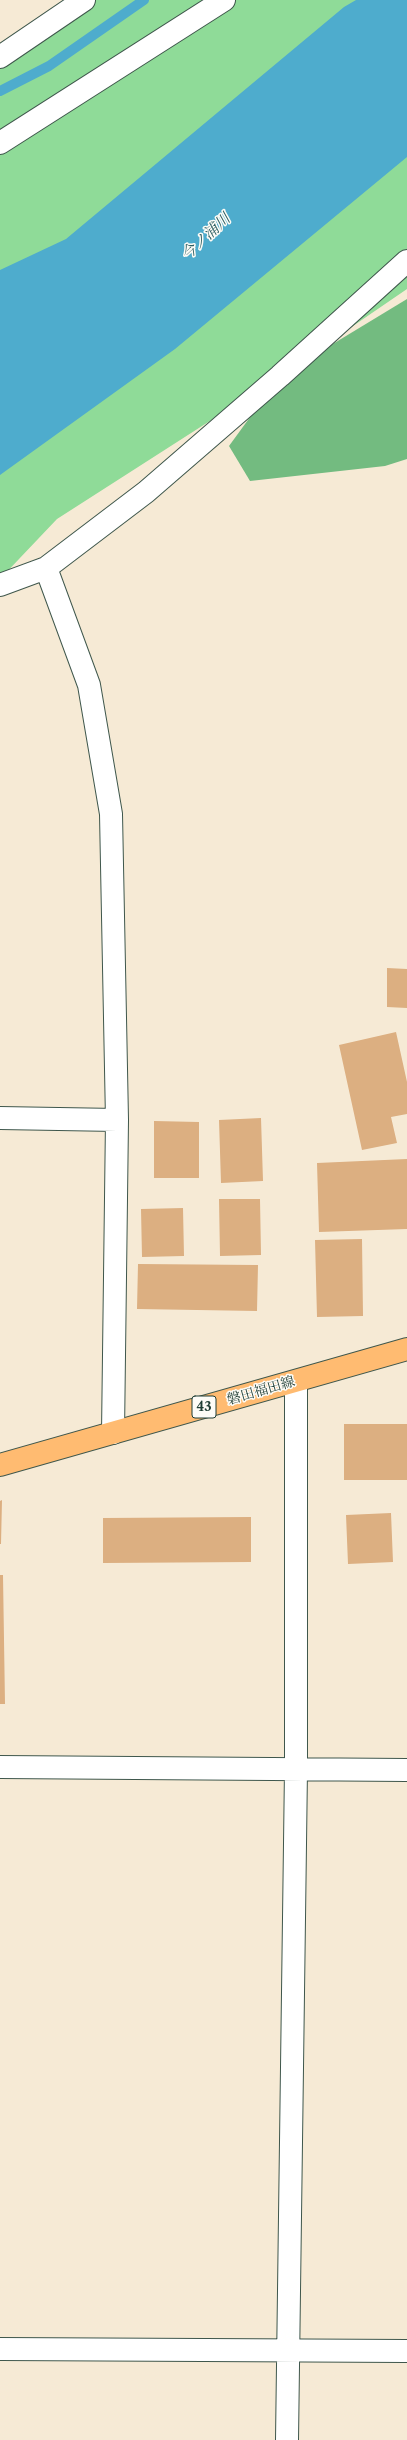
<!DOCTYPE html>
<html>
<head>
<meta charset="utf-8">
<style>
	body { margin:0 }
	canvas { display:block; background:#f6ead5 }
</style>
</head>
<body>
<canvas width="407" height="2440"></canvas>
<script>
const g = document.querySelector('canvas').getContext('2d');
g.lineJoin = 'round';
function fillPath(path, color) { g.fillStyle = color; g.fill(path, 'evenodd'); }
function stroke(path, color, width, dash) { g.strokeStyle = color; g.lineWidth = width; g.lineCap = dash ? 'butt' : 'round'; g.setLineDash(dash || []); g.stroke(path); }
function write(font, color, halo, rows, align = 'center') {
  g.font = font + ' "Libre Caslon Text","Noto Serif JP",serif'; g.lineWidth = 3; g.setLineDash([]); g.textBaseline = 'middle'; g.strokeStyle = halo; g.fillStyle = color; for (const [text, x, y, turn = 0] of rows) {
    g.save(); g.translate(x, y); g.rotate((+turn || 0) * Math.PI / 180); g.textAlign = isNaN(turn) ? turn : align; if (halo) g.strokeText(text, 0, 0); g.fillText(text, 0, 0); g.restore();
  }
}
const green = new Path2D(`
	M77,0H407V289L280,376L57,519L0,579V46Z`);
const forest = new Path2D(`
	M407,299V459L385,466L250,481L229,446L280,376Z`);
const water = new Path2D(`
	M356,0H407V157L175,349L0,475V270L66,239L344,7Z`);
const stream = new Path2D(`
	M0,91L49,66L144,0`);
const building = new Path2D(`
	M387,968L407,969V1008L387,1007Z
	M396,1032L407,1082V1114L391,1117L397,1143L362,1150L339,1045Z
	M261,1118L263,1181L221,1183L219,1120Z
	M154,1121L199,1122V1178H154Z
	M407,1159V1229L319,1232L317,1163Z
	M219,1199H260L261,1255L220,1256Z
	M183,1208L184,1256L142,1257L141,1209Z
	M362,1239L363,1316L317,1317L315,1240Z
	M138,1264L258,1265L257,1311L137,1309Z
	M344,1424H407V1480H344Z
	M2,1500L1,1544H0V1501Z
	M391,1513L393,1562L348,1564L346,1515Z
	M251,1517V1562L103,1563V1518Z
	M0,1575H3L5,1704H0Z`);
const minor = new Path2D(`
	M0,57L84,0
	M0,143L224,0
	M46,568L89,685L111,814L117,1120L113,1433
	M0,585L46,568L146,492L280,376L407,261
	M0,1118L117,1120
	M0,1767L407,1770
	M0,2349L407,2351
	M287,2440L296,1769V1382`);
const major = new Path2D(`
	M0,1465L407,1349`);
const shields = [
	[204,1407,24]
];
const shieldNames = [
	["43",204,1407]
];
const streetNames = [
	["磐田福田線",261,1391,-16]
];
const waterNames = [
	["今ノ浦川",206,237,-43]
];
fillPath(green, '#8fdb98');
fillPath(forest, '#73bb80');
fillPath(water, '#4eaccd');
stroke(stream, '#4eaccd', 10);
fillPath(building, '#dcaf81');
stroke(minor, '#3f574c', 24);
stroke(major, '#3f574c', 24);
stroke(minor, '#fff', 22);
stroke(major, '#ffbb71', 22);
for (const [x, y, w] of shields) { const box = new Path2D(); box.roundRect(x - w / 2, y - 11, w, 22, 3); g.fillStyle = '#fdfcf7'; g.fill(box); stroke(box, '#1f3d34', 1); }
write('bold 13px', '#1f3d34', null, shieldNames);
write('14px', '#1f3d34', '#fdfcf7', streetNames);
write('italic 15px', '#2d5e62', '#fdfcf7', waterNames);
</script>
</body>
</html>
